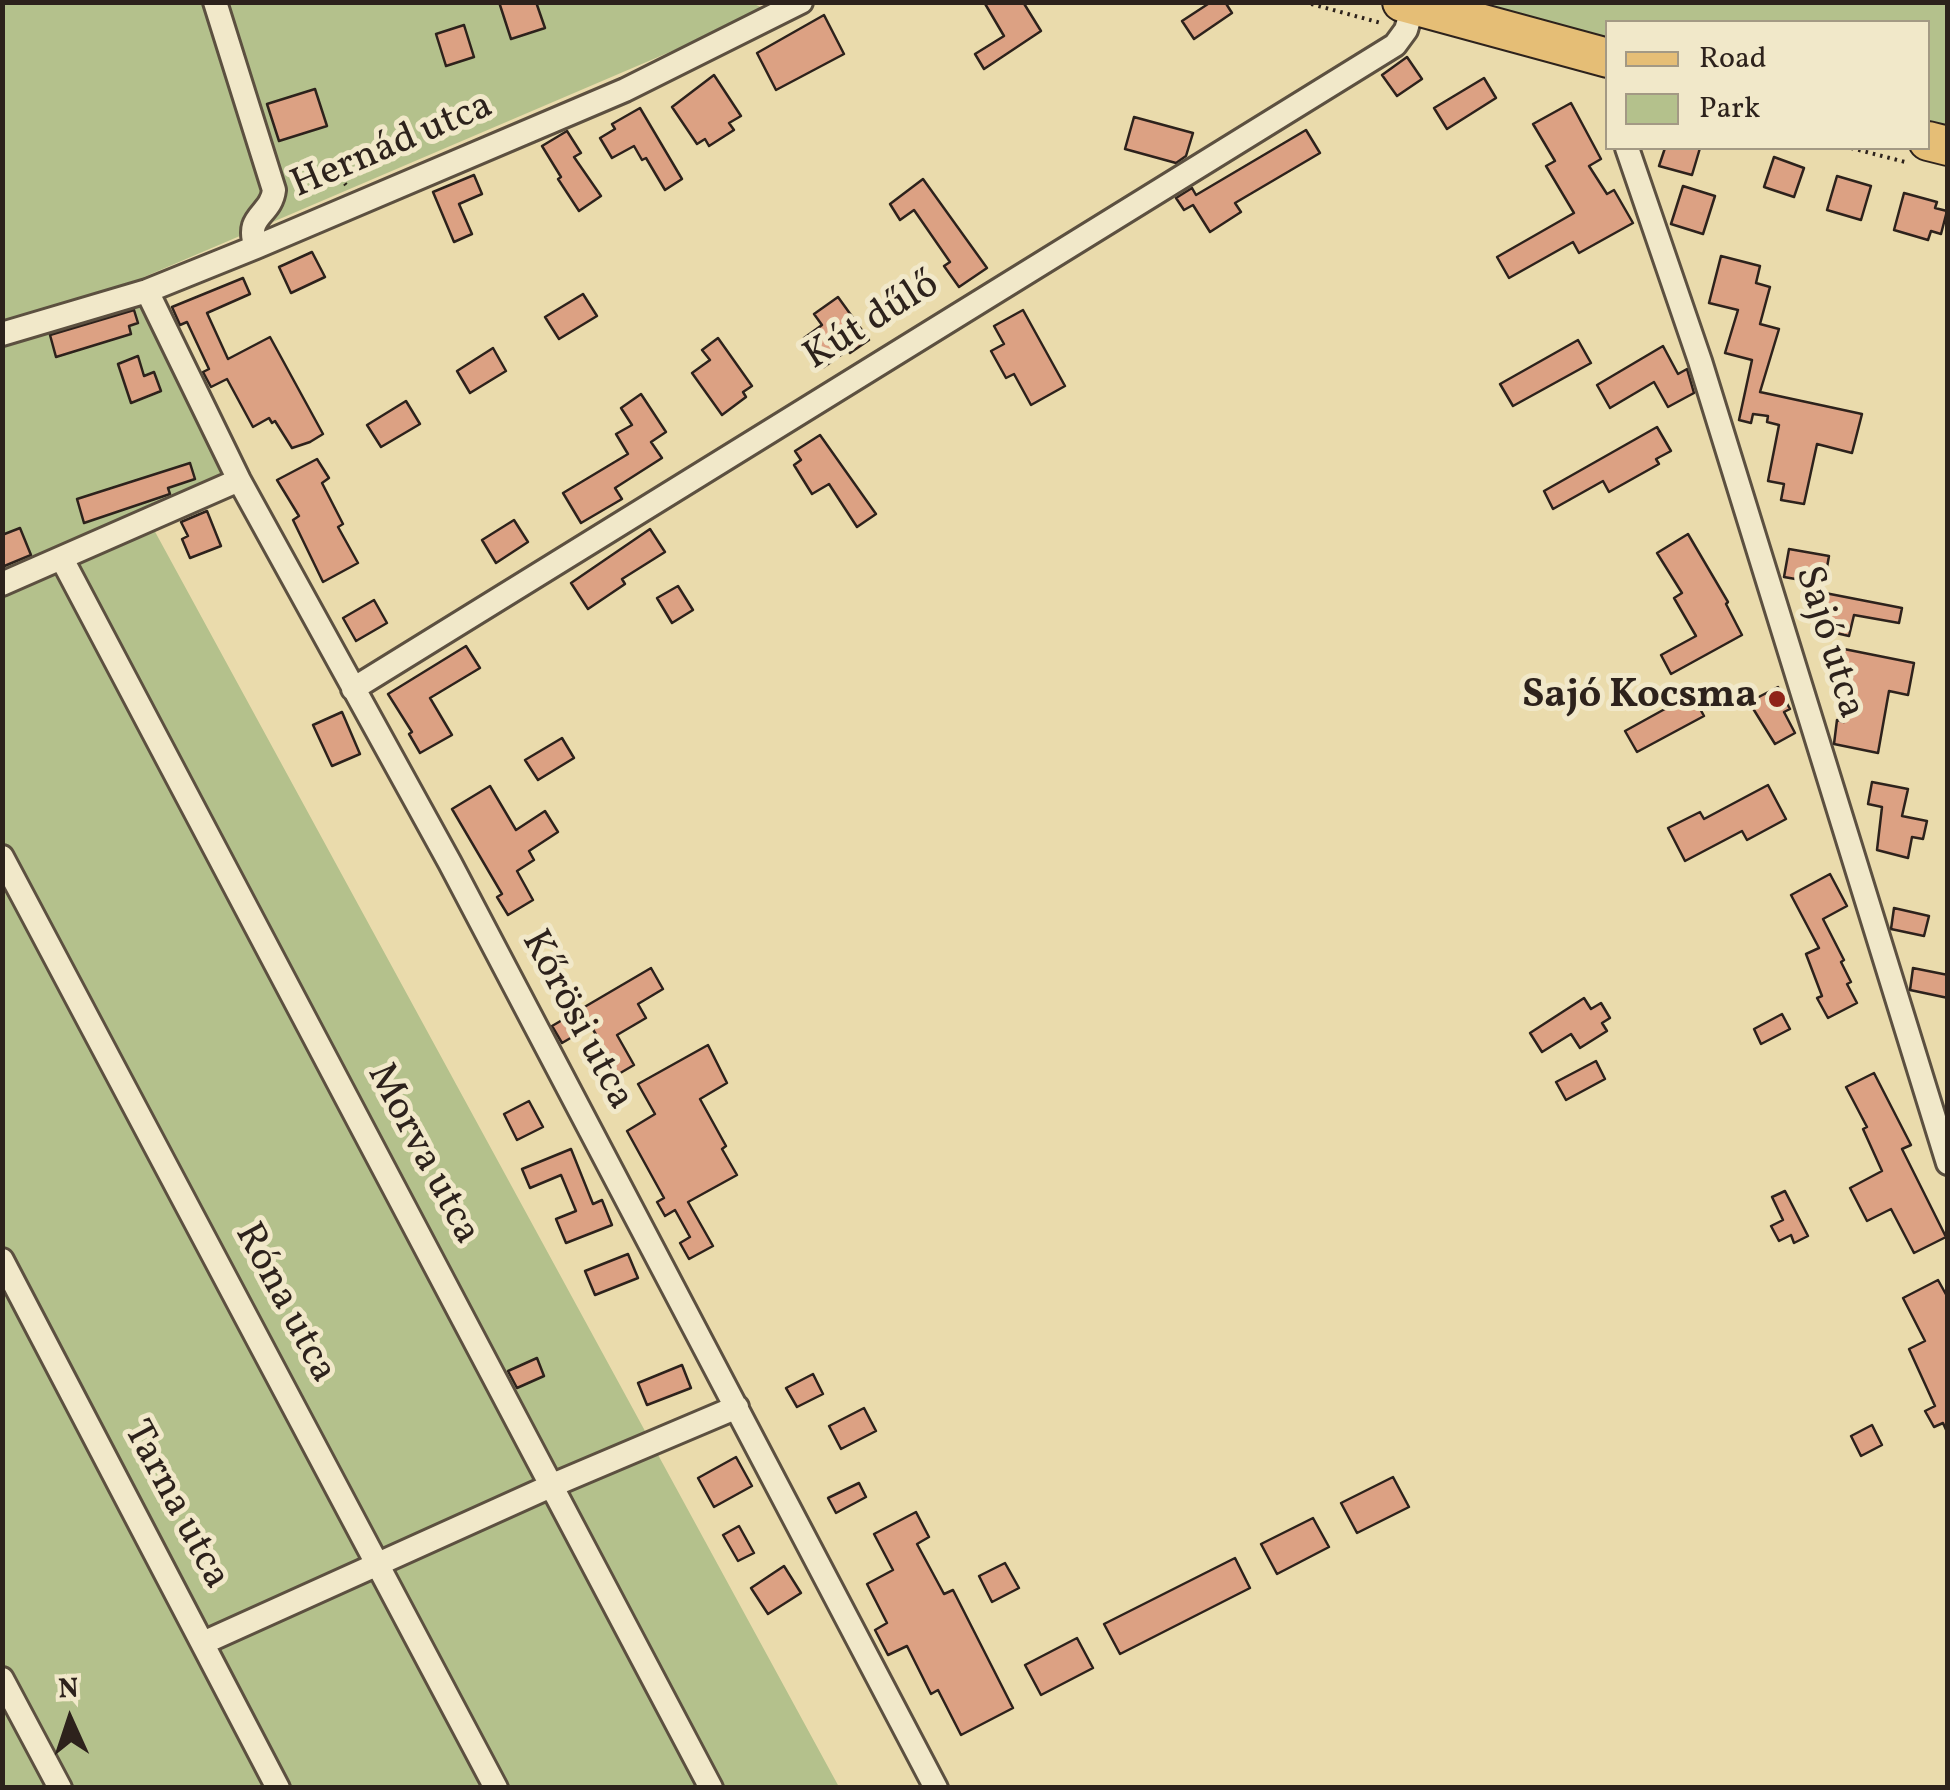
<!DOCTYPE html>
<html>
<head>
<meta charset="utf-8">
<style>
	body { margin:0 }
	#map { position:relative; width:1950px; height:1790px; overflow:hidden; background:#eadbac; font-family:Vollkorn,serif }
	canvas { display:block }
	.frame { position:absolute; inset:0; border:5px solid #2d221c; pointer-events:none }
	.legend { position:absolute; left:1605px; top:20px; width:325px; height:130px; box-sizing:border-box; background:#f1e8c9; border:2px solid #a39984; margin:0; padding:12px 18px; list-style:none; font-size:30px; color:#2d221c }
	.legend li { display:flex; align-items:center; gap:20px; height:50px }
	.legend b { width:50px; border:2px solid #a39984 }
	.north { position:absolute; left:20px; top:1670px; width:100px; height:100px; -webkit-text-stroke:8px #f1e8c9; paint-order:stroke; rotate:357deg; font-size:28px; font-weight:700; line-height:40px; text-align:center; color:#2d221c }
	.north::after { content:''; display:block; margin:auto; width:35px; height:45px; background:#2d221c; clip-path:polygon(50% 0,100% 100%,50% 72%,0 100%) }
</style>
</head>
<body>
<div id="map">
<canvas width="1950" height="1790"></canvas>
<div class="frame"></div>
<ul class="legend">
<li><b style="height:12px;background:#e5be76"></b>Road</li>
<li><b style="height:28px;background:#b4c18c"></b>Park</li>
</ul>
<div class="north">N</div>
</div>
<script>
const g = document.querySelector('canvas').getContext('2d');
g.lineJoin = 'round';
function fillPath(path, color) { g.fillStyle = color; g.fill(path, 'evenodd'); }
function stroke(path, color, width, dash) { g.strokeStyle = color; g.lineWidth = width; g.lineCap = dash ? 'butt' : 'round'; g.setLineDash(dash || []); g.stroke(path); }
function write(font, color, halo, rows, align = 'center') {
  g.font = font + ' Vollkorn,serif'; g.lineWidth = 10; g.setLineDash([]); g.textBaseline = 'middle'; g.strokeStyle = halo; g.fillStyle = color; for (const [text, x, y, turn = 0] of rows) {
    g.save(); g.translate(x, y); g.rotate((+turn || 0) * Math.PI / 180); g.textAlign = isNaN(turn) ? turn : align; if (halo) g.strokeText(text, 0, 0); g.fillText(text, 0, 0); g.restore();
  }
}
const green = new Path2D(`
	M749,2L768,10L144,277L250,482L153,528L839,1787L3,1788V3Z
	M1402,3H1947V146L1928,141V22H1608L1607,58Z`);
const building = new Path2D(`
	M499,2H536L545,28L511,39Z
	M984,2H1023L1041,31L984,69L975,54L1004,36Z
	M1211,2H1225L1232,13L1194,39L1182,21Z
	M824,15L844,54L776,90L757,53Z
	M464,25L474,57L446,66L436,34Z
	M1407,57L1422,79L1397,96L1382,75Z
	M714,75L741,116L729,123L734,130L709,146L705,139L697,144L672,107Z
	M1484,78L1496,98L1447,129L1434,108Z
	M315,89L327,126L279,141L267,104Z
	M1571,103L1601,159L1589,166L1607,194L1614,190L1633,223L1579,253L1573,242L1509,278L1497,257L1574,213L1546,166L1555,161L1533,124Z
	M640,108L682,179L665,190L646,158L642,160L634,146L612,158L600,138L615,129L612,124Z
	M1134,117L1193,133L1186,156L1176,163L1125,149Z
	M1306,130L1320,153L1235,203L1241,212L1210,232L1193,205L1184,210L1176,198L1192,188L1196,195Z
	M567,131L581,153L574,157L601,196L579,211L558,179L561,177L542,146Z
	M1665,148H1700L1692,175L1659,166Z
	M1774,157L1804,168L1794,197L1764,187Z
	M474,175L482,194L459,204L472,234L454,242L433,192Z
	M1837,176L1871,186L1861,220L1827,210Z
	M923,179L987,268L959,287L944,266L950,262L914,210L900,220L890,204Z
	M1683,186L1715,196L1703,234L1671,224Z
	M1904,193L1937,202L1935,208L1947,211L1941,234L1931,231L1928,240L1894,230Z
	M312,252L325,277L291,293L279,267Z
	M1721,256L1760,266L1756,283L1770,287L1760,324L1779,329L1760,392L1862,414L1852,453L1817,444L1804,504L1781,500L1784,484L1768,481L1779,425L1767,422L1768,416L1753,414L1751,423L1739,420L1752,360L1725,353L1738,310L1709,303Z
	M243,278L250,294L207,313L228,359L270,337L323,434L310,442L292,448L275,421L272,423L269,418L253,427L227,379L211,387L203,372L209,369L187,322L180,325L172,307Z
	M583,294L597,316L559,339L545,317Z
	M838,297L869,340L850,353L848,350L824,367L804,338L822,325L814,314Z
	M134,310L138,323L129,326L131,334L56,357L50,335Z
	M1023,310L1065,386L1031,405L1014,374L1006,378L991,351L1004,344L994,326Z
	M718,338L752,386L743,392L746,397L722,415L692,373L710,360L702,350Z
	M1578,340L1591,363L1513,406L1500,384Z
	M1663,346L1678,374L1687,369L1694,393L1668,407L1654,382L1610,408L1597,385Z
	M493,348L506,371L470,393L457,371Z
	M138,356L144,376L154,372L161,391L131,403L118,364Z
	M641,394L666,432L651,442L662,458L615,488L622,499L581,523L563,493L628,454L616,434L632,425L621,408Z
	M406,401L420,424L381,447L367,425Z
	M1657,427L1671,451L1656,459L1659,464L1609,492L1603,481L1553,509L1544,491Z
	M820,435L876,514L857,527L829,484L812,494L794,465L801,460L795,451Z
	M317,459L329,478L322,483L343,524L338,527L358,563L323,582L293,520L299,516L277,480Z
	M190,463L195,479L168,488L170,494L84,523L77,499Z
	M207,511L221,546L190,558L182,539L188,536L181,522Z
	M514,520L528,542L496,563L482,540Z
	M20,528L31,555L2,567V535Z
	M650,529L665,552L622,579L625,584L588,609L571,583Z
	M1688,534L1728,602L1726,604L1742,635L1671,674L1661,655L1696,636L1674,598L1682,593L1657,553Z
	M1789,549L1829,556L1824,584L1784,577Z
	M678,586L693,610L672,623L657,598Z
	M1825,593L1902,608L1899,623L1854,615L1849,636L1818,629Z
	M374,600L387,623L356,641L343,618Z
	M466,646L480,668L430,698L452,735L420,753L409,734L412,732L388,694Z
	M1834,647L1914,663L1908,695L1889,691L1878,753L1834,744L1837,720L1844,722L1852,678L1829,673Z
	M1778,687L1790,709L1784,712L1795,733L1775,744L1749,702Z
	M1692,694L1704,716L1637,752L1625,731Z
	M342,712L360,754L332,766L313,725Z
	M562,738L574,758L538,780L525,760Z
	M1872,782L1908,789L1902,816L1927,821L1923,839L1912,837L1908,858L1877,850L1882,807L1868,804Z
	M1768,785L1786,819L1747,840L1742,831L1685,861L1668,828L1700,812L1704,819Z
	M490,786L516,830L545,811L558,832L529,851L534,860L517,871L533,900L508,915L497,897L502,894L452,809Z
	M1830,874L1847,906L1823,919L1844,960L1841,962L1851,982L1847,984L1857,1003L1828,1018L1817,998L1822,996L1806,954L1819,948L1791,895Z
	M1894,908L1929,916L1924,936L1891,929Z
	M651,968L663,989L638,1004L646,1018L617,1035L634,1065L610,1079L600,1062L609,1057L591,1026L562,1043L552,1026Z
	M1913,968L1948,975V998L1910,990Z
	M1584,998L1591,1009L1601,1003L1610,1018L1602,1023L1607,1031L1580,1048L1571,1034L1542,1052L1530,1033Z
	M1782,1014L1790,1029L1761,1044L1754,1029Z
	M708,1045L727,1083L700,1099L726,1146L722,1149L737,1175L688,1202L713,1246L689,1259L680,1243L690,1237L675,1210L665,1216L657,1202L664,1198L627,1131L655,1114L638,1084Z
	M1596,1061L1605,1079L1566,1100L1556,1082Z
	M1874,1073L1911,1145L1902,1149L1946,1237L1914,1253L1891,1209L1867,1221L1850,1188L1882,1171L1863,1129L1867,1127L1846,1087Z
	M529,1101L543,1127L517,1140L504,1114Z
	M571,1149L593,1204L602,1200L612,1225L566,1243L556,1219L576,1211L561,1175L530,1188L522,1169Z
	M1785,1191L1808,1236L1794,1243L1791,1235L1779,1241L1771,1226L1783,1220L1772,1197Z
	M628,1254L638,1278L595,1295L585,1271Z
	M1938,1280L1948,1298V1434L1943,1423L1934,1427L1925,1411L1935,1406L1909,1349L1925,1341L1903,1298Z
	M537,1358L544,1376L517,1388L508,1371Z
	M682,1365L691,1388L647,1405L638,1383Z
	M813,1374L823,1394L797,1407L786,1388Z
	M864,1408L876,1431L841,1449L829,1426Z
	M1872,1425L1882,1445L1861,1456L1851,1436Z
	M736,1457L752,1486L714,1507L698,1478Z
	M1393,1477L1409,1507L1357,1533L1341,1503Z
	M859,1483L866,1497L836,1513L828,1498Z
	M916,1512L929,1537L917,1544L944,1594L953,1590L1013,1708L961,1735L938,1690L931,1694L907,1646L888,1655L875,1630L887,1623L867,1584L893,1570L874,1534Z
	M1313,1518L1329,1547L1277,1574L1261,1544Z
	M739,1526L754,1553L738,1561L723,1535Z
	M1235,1558L1250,1588L1120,1654L1104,1624Z
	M1005,1563L1019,1588L992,1602L979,1576Z
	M784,1566L801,1593L768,1614L751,1588Z
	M1077,1638L1093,1668L1041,1695L1025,1665Z`);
const path = new Path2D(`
	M1304,2L1381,23
	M1851,148L1909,163
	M326,160L346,185`);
const street = new Path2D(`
	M215,2L274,190C271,216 244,215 256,247
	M1627,148L1700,361L1948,1163
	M147,291L239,480L450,863L936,1788
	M2,334L147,291L256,247L625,90L801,2
	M62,559L711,1788
	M2,584L239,480
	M353,689L1395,45L1406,30L1413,6
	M2,857L496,1788
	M2,1260L278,1788
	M203,1643L553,1485L737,1407
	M2,1679L60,1788`);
const primary = new Path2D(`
	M1402,2L1608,58
	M1928,141L1948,146`);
const markers = [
	[1777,699,10,"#8f2418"]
];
const streetNames = [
	["Hernád utca",393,148,-23],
	["Kút dűlő",873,323,-32],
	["Sajó utca",1827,643,73],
	["Kőrösi utca",575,1021,62],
	["Morva utca",421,1155,62],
	["Róna utca",283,1304,62],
	["Tarna utca",174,1506,62]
];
const poiNames = [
	["Sajó Kocsma",1757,699]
];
fillPath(green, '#b4c18c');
fillPath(building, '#dca183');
stroke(building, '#2d221c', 2.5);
stroke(street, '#5c5040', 28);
stroke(primary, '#2d221c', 42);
stroke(path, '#2d221c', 4, [2.5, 5]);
stroke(street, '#f1e8c9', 22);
stroke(primary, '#e5be76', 38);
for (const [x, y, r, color] of markers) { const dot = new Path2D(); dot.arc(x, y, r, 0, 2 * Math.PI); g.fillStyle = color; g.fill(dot); stroke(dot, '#f1e8c9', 4); }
write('40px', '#2d221c', '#f1e8c9', streetNames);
write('bold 40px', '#2d221c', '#f1e8c9', poiNames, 'right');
</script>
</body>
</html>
